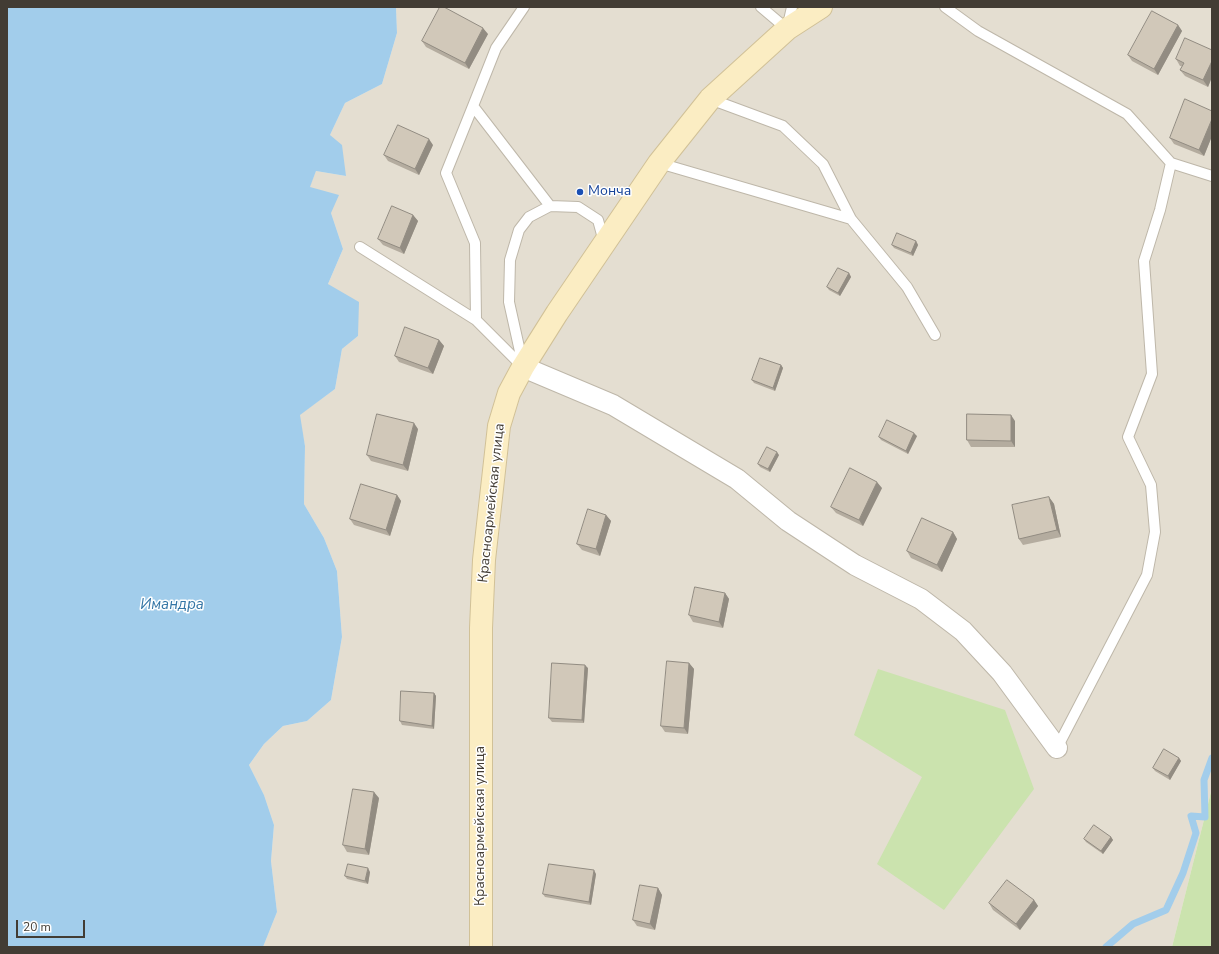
<!DOCTYPE html>
<html>
<head>
<meta charset="utf-8">
<style>
	body { margin:0 }
	#map { position:relative; width:1219px; height:954px; overflow:hidden; background:#f0ece3; font-family:"Nunito Sans",sans-serif }
	canvas { display:block }
	.frame { position:absolute; inset:0; border:8px solid #423c34; pointer-events:none }
	.scale { position:absolute; left:16px; top:920px; width:69px; height:18px; box-sizing:border-box; border:2px solid #423c34; border-top:0; padding-left:5px; font-size:12px; line-height:14px; white-space:nowrap; color:#423c34; -webkit-text-stroke:3px #fff; paint-order:stroke }
</style>
</head>
<body>
<div id="map">
<canvas width="1219" height="954"></canvas>
<div class="frame"></div>
<div class="scale">20 m</div>
</div>
<script>
const g = document.querySelector('canvas').getContext('2d');
g.lineJoin = 'round';
function fillPath(path, color) { g.fillStyle = color; g.fill(path, 'evenodd'); }
function stroke(path, color, width, dash) { g.strokeStyle = color; g.lineWidth = width; g.lineCap = dash ? 'butt' : 'round'; g.setLineDash(dash || []); g.stroke(path); }
function write(font, color, halo, rows, align = 'center') {
  g.font = font + ' "Nunito Sans",sans-serif'; g.lineWidth = 3; g.setLineDash([]); g.textBaseline = 'middle'; g.strokeStyle = halo; g.fillStyle = color; for (const [text, x, y, turn = 0] of rows) {
    g.save(); g.translate(x, y); g.rotate((+turn || 0) * Math.PI / 180); g.textAlign = isNaN(turn) ? turn : align; if (halo) g.strokeText(text, 0, 0); g.fillText(text, 0, 0); g.restore();
  }
}
const residential = new Path2D(`
	M396,7H1212V788L1172,947H263L277,912L271,861L274,825L264,795L249,765L264,744L283,726L307,721L331,700L342,637L337,571L324,538L304,504L305,446L299,415L335,389L342,349L358,336L328,284L343,249L331,213L309,188L316,171L346,176L330,135L345,103L382,84L397,33Z`);
const green = new Path2D(`
	M878,669L1005,710L1034,789L944,910L877,864L922,777L854,735Z
	M1212,788V947H1172Z`);
const water = new Path2D(`
	M7,7H396L397,33L382,84L345,103L330,135L342,145L346,176L316,171L310,187L339,195L331,213L343,249L328,284L359,302L358,336L342,349L335,389L300,415L305,446L304,504L324,538L337,571L342,637L331,700L307,721L283,726L264,744L249,765L264,795L274,825L271,861L277,912L263,947H7Z`);
const stream = new Path2D(`
	M1106,947L1133,924L1166,910L1183,873L1196,833L1191,816L1205,817L1204,780L1212,758`);
const lane = new Path2D(`
	M524,7L496,48L473,106L550,206
	M761,7L787,29L792,7
	M945,7L978,31L1127,114L1171,163L1212,176
	M710,99L783,126L823,164L851,219
	M473,106L446,173L475,243L476,320
	M659,163L851,219L907,287L935,335
	M360,247L476,320L523,367
	M523,365L509,302L510,260L519,230L529,217L550,206L578,207L598,220L604,242
	M1057,748L1147,575L1155,532L1151,485L1128,437L1152,374L1144,261L1160,210L1171,163`);
const street = new Path2D(`
	M523,367L613,405L737,479L788,521L855,565L921,599L963,631L1002,673L1057,748`);
const secondary = new Path2D(`
	M481,947V628L484,560L499,426L509,393L523,367L557,313L659,163L710,99L787,29L821,7`);
const wall = new Path2D(`
	M1178,25L1182,31L1158,75L1132,61L1128,55Z
	M488,34L469,69L426,47L422,41Z
	M1212,50V77L1208,87L1185,76L1180,70L1182,66H1180L1176,59Z
	M1212,111V136L1204,156L1174,144L1170,138Z
	M433,145L419,175L388,161L384,155Z
	M413,215L418,221L404,254L383,245L378,239Z
	M916,241L918,245L913,256L894,248L892,245Z
	M849,273L851,277L840,296L829,290L827,287Z
	M439,340L444,346L433,374L399,362L395,356Z
	M781,365L783,368L775,391L754,383L752,380Z
	M1015,421V447H971L967,440Z
	M418,429L408,471L371,461L367,455Z
	M917,436L908,454L881,440L879,437Z
	M779,455L770,472L760,467L758,464Z
	M882,488L863,526L836,513L831,507Z
	M397,495L401,501L390,536L354,525L350,519Z
	M1049,497L1054,504L1061,537L1023,545L1019,539Z
	M606,515L611,521L600,556L582,550L577,544Z
	M953,532L957,539L942,572L911,558L907,551Z
	M725,593L729,599L723,628L693,622L689,615Z
	M689,663L694,669L688,734L665,732L661,726Z
	M588,668L584,723L552,722L549,718Z
	M434,693L436,696L434,729L402,725L400,721Z
	M1179,758L1181,761L1170,780L1155,771L1153,768Z
	M379,798L369,855L347,852L343,845Z
	M1111,837L1113,840L1103,854L1086,842L1084,839Z
	M370,872L368,884L347,879L345,876Z
	M596,874L591,905L545,897L543,894Z
	M658,888L662,895L655,930L637,926L633,920Z
	M1034,900L1038,906L1020,930L993,910L989,903Z`);
const shadedWall = new Path2D(`
	M1178,25L1182,31L1158,75L1154,69Z
	M483,28L488,34L469,69L465,63Z
	M1212,61V77L1208,87L1203,80Z
	M1212,119V136L1204,156L1199,150Z
	M429,139L433,145L419,175L415,169Z
	M413,215L418,221L404,254L400,248Z
	M916,241L918,245L913,256L911,253Z
	M849,273L851,277L840,296L838,293Z
	M439,340L444,346L433,374L428,368Z
	M781,365L783,368L775,391L773,388Z
	M1011,415L1015,421V447L1011,441Z
	M414,423L418,429L408,471L403,465Z
	M914,433L917,436L908,454L906,451Z
	M777,452L779,455L770,472L768,469Z
	M877,482L882,488L863,526L859,520Z
	M397,495L401,501L390,536L386,530Z
	M1049,497L1054,504L1061,537L1057,530Z
	M606,515L611,521L600,556L596,549Z
	M953,532L957,539L942,572L937,565Z
	M725,593L729,599L723,628L719,622Z
	M689,663L694,669L688,734L684,728Z
	M585,665L588,668L584,723L582,720Z
	M434,693L436,696L434,729L432,726Z
	M1179,758L1181,761L1170,780L1168,776Z
	M374,792L379,798L369,855L365,849Z
	M1111,837L1113,840L1103,854L1101,851Z
	M368,868L370,872L368,884L365,881Z
	M594,870L596,874L591,905L589,902Z
	M658,888L662,895L655,930L650,924Z
	M1034,900L1038,906L1020,930L1016,924Z`);
const building = new Path2D(`
	M440,7H444L483,28L465,63L422,41Z
	M1152,11L1178,25L1154,69L1128,55Z
	M1185,38L1212,50V61L1203,80L1180,70L1184,63L1176,59Z
	M1185,99L1212,111V119L1199,150L1170,138Z
	M398,125L429,139L415,169L384,155Z
	M392,206L413,215L400,248L378,239Z
	M897,233L916,241L911,253L892,245Z
	M838,268L849,273L838,293L827,287Z
	M405,327L439,340L428,368L395,356Z
	M760,358L781,365L773,388L752,380Z
	M377,414L414,423L403,465L367,455Z
	M967,414L1011,415V441L967,440Z
	M887,420L914,433L906,451L879,437Z
	M767,447L777,452L768,469L758,464Z
	M850,468L877,482L859,520L831,507Z
	M361,484L397,495L386,530L350,519Z
	M1049,497L1057,530L1019,539L1012,505Z
	M588,509L606,515L596,549L577,544Z
	M922,518L953,532L937,565L907,551Z
	M695,587L725,593L719,622L689,615Z
	M667,661L689,663L684,728L661,726Z
	M552,663L585,665L582,720L549,718Z
	M401,691L434,693L432,726L400,721Z
	M1164,749L1179,758L1168,776L1153,768Z
	M353,789L374,792L365,849L343,845Z
	M1094,825L1111,837L1101,851L1084,839Z
	M348,864L368,868L365,881L345,876Z
	M549,864L594,870L589,902L543,894Z
	M1007,880L1034,900L1016,924L989,903Z
	M640,885L658,888L650,924L633,920Z`);
const markers = [
	[580,192,4,"#1a4fb4"]
];
const transitNames = [
	["Монча",588,192]
];
const streetNames = [
	["Красноармейская улица",492,503,-84],
	["Красноармейская улица",481,826,-90]
];
const waterNames = [
	["Имандра",172,605]
];
fillPath(residential, '#e4ded1');
fillPath(green, '#cbe3ae');
fillPath(water, '#a2cdeb');
stroke(stream, '#a2cdeb', 7);
stroke(lane, '#beb7a9', 12);
stroke(street, '#beb7a9', 22);
stroke(secondary, '#d1c197', 24);
stroke(lane, '#fff', 10);
stroke(street, '#fff', 20);
stroke(secondary, '#fbedc3', 22);
fillPath(wall, '#b4ac9f');
fillPath(shadedWall, '#928c82');
fillPath(building, '#d1c8b9');
stroke(building, '#928c82', 1);
for (const [x, y, r, color] of markers) { const dot = new Path2D(); dot.arc(x, y, r, 0, 2 * Math.PI); g.fillStyle = color; g.fill(dot); stroke(dot, '#fff', 1.5); }
write('14px', '#164399', '#fff', transitNames, 'left');
write('14px', '#423c34', '#fff', streetNames);
write('italic 15px', '#3576a6', '#fff', waterNames);
</script>
</body>
</html>
